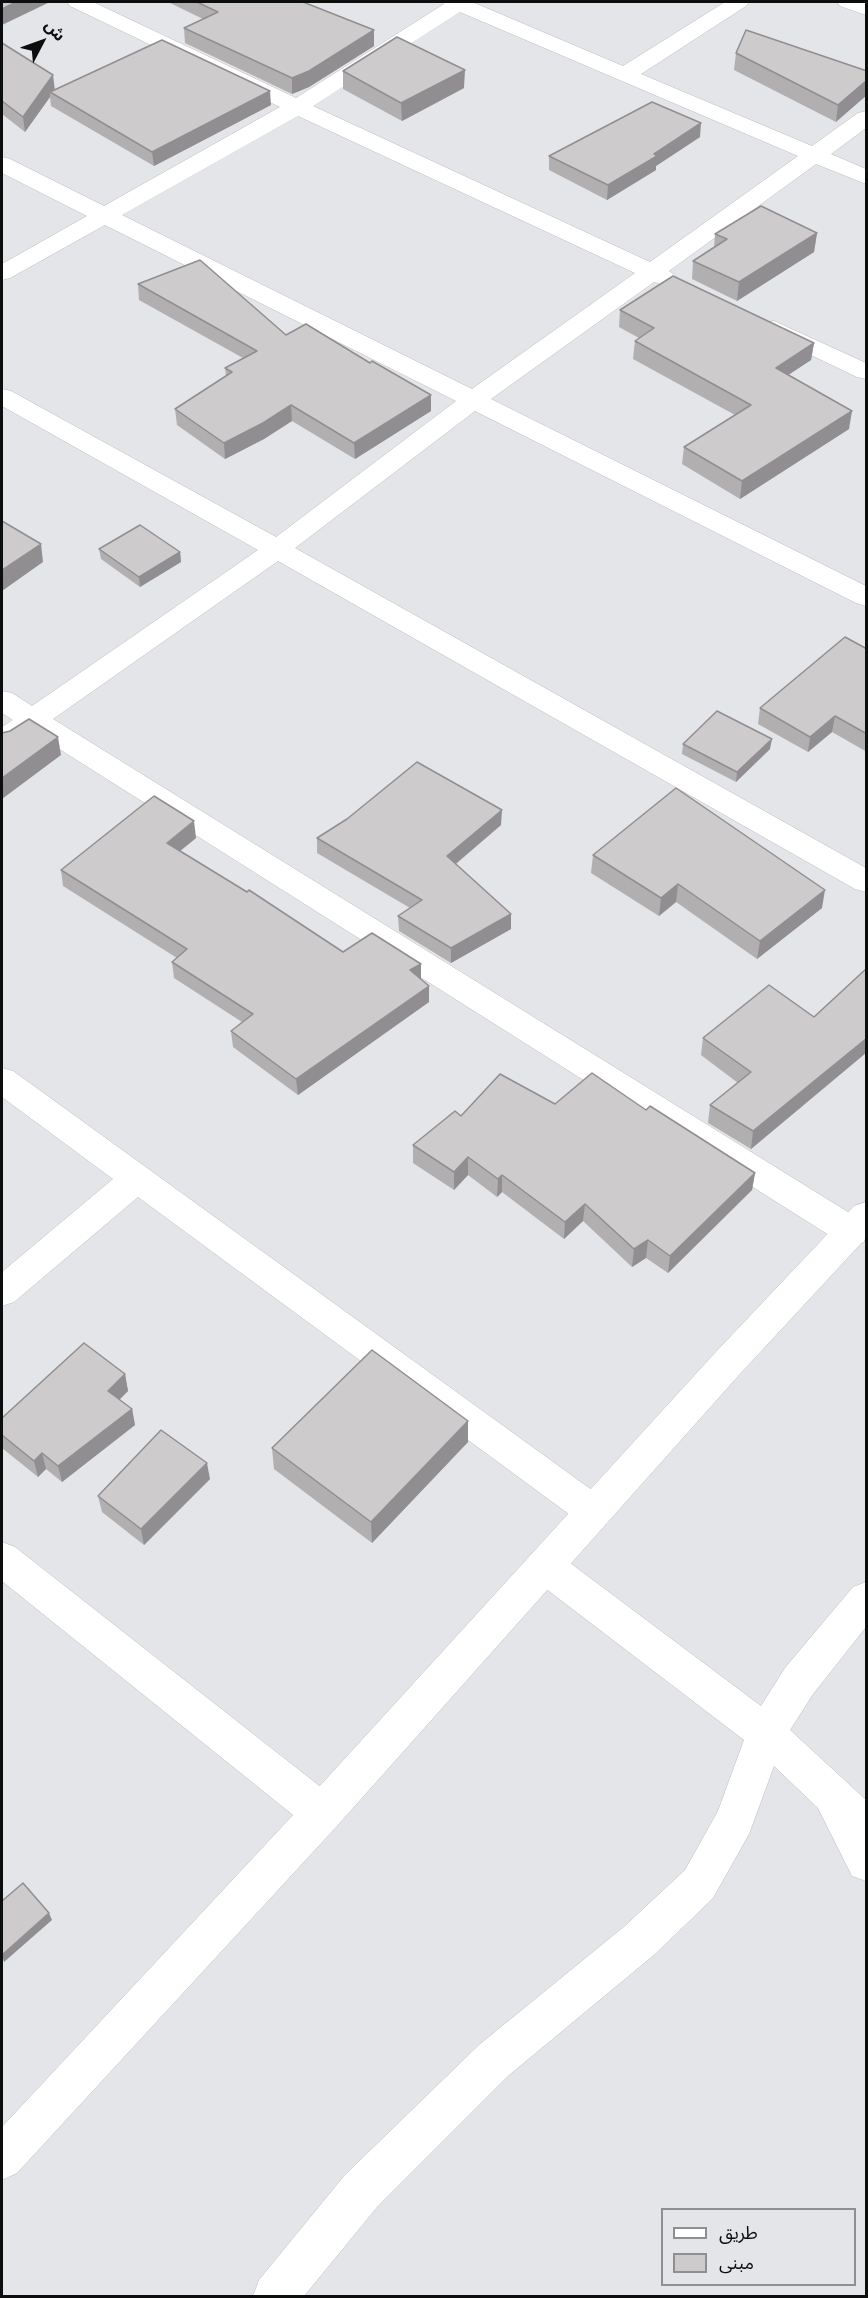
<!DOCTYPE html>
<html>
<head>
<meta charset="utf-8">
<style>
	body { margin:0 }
	#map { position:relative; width:868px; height:2298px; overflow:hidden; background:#e4e5e8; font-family:Ubuntu,"Noto Sans Arabic",sans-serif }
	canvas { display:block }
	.frame { position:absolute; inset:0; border:3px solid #0c0d0d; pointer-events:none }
	.legend { position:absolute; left:661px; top:2208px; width:195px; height:78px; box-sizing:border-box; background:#e4e5e8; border:2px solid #8e8f90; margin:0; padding:8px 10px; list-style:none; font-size:18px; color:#0c0d0d }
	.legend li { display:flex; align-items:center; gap:12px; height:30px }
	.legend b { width:30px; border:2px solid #8e8f90 }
	.north { position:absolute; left:12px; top:12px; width:60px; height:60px; -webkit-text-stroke:4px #e4e5e8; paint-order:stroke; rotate:49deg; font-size:16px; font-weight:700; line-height:24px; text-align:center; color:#0c0d0d }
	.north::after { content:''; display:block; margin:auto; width:21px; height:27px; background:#0c0d0d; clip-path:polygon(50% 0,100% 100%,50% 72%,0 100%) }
</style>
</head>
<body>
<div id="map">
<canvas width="868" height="2298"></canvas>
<div class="frame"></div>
<ul class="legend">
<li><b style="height:8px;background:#fff"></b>طريق</li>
<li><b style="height:16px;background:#cecbcd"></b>مبنى</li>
</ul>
<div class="north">ش</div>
</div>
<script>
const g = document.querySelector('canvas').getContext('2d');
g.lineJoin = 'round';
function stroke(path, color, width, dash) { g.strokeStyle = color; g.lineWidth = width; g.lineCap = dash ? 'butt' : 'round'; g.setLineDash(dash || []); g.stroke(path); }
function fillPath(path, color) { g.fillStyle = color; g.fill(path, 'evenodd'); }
const minor = new Path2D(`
	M67,2H93L296,98L444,4L443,2H472L623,66L725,2H749L746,6L641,74L812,146L858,113L866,111V128L831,154L866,169V184L816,164L669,271L679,279L675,284L667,286L654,282L491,399L866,586V606L856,603L475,411L295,548L866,868V892L855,889L278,561L53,719L864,1222L866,1227L864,1242L852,1246L840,1242L34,733L12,748L2,751V727L13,720L2,713V691L12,693L32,706L258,550L2,406V389L11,391L276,537L456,401L105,225L10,278L2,280V264L87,216L2,173V157L10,159L104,206L280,107L70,6ZM460,12L798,156L650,262L313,106ZM298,116L635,273L472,389L122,215Z
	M837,2H866V15L840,6Z
	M774,321L866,363V379L857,377L765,333L762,328L765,323Z
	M2,1068L13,1071L607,1501L612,1512L607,1523L594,1528L581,1523L138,1197L14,1302L2,1306V1272L113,1179L2,1097Z
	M2,1542L15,1547L336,1799L342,1813L336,1827L322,1832L308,1827L2,1581Z
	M545,1549L558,1554L761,1706L785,1668L853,1587L866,1582V1627L813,1694L790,1730L866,1800V1881L852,1876L818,1808L774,1766L749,1834L713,1898L655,1954L509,2075L377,2207L304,2296H253L259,2280L345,2175L479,2045L625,1926L685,1870L718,1811L744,1740L532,1578L526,1566L532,1554Z`);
const tertiary = new Path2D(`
	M866,1202V1238L738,1376L336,1827L17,2173L2,2180V2127L308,1799L714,1354L854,1206Z`);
const wall = new Path2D(`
	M168,2H303L374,30V46L309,87L292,94L185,43L184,28L203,19Z
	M2,43L54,90L271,105L154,166L51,106L50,97L25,132L2,114Z
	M736,53L867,71L836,122L734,70Z
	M343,71L464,88L402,121L343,89Z
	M700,137L656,166V170L607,200L549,170V156Z
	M817,233L814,252L737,301L692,279L693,261L714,248L715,234Z
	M138,284L370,363L431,395V411L355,459L292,421L264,439L225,459L177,425L175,409L226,376L225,368L243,358L139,300Z
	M620,310L814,343L811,360L788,375L849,429L740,499L682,464L684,447L735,415L633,359L635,341L639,338L619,327Z
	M99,549L180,552L181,562L140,587L101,559Z
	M867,649V752L832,732L808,752L758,724L760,708Z
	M683,744L770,749L736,782L682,754Z
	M501,825L456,864L511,929L451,963L399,931L398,916L410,908L317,853V838Z
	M196,838L180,851L343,952L421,964V980L429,1002L298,1095L233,1047L231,1031L242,1022L174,978L172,962L177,958L63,886L61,870Z
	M593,855L822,908L757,959L676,902L659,916L591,873Z
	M867,968V1052L751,1149L708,1123L710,1105L738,1083L701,1055L703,1038L814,1017Z
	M555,1104L646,1110L755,1173L752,1190L668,1273L646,1258L632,1267L583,1221L564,1239L502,1192L497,1197L468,1175L454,1190L413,1163V1145L461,1116Z
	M125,1374L128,1391L119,1400L132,1409L135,1425L62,1482L46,1469L38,1477L2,1448V1418Z
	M468,1442L372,1543L274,1469L272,1448Z
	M210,1479L144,1545L102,1512L98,1496Z`);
const shadedWall = new Path2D(`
	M16,2H50L2,25V9Z
	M374,30V46L309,87L292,94V78Z
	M465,70L464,88L402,121L401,103Z
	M53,75L55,91L50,92V97L25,132L23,117Z
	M867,80V95L836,122L838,105Z
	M270,91L271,105L154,166L152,152Z
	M701,123L700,137L656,166V170L607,200L608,185Z
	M817,233L814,252L737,301L739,282Z
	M814,343L811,360L773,385L776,368Z
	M431,395V411L355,459L354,443Z
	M291,405L292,421L264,439L225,459L224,443Z
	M852,411L849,429L740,499L742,481Z
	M41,544L43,562L2,591V570Z
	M180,552L181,562L140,587L139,577Z
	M835,716L832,732L808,752L810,737Z
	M58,737L61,755L2,799V778Z
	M772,739L770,749L736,782L737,772Z
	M502,810L501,825L447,871V856Z
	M194,821L196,838L169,860L167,843Z
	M678,884L676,902L659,916L661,898Z
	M825,890L822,908L757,959L760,941Z
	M511,914V929L451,963V948Z
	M421,964V980L410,970Z
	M429,986V1002L298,1095L296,1079Z
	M867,1038V1052L751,1149L753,1131Z
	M468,1157V1175L454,1190V1172Z
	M755,1173L752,1190L668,1273L670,1256Z
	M502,1175V1192L497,1197L498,1179Z
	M585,1204L583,1221L564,1239L565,1222Z
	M648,1240L646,1258L632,1267L634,1249Z
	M125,1374L128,1391L111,1408L108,1391Z
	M132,1409L135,1425L62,1482L58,1466Z
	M468,1421V1442L372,1543L371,1522Z
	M42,1453L46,1469L38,1477L34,1461Z
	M207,1463L210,1479L144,1545L141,1529Z
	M49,1913L52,1920L4,1962L2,1955Z`);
const building = new Path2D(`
	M2,2H16L2,9Z
	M197,2H303L374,30L309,71L292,78L184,28L218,12Z
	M746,30L867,71V80L838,105L736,53Z
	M397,37L465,70L401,103L343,71Z
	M162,40L270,91L152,152L50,92Z
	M2,43L53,75L23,117L2,101Z
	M652,102L701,123L654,154L657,156L608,185L549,156Z
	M761,206L817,233L739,282L693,261L727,239L715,234Z
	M200,260L286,335L306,324L370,363L372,361L431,395L354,443L291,405L263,423L224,443L175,409L232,372L225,368L257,351L138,284Z
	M673,276L814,343L776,368L852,411L742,481L684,447L751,405L635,341L654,328L620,310Z
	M2,521L41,544L2,570Z
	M140,525L180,552L139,577L99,549Z
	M845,637L867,649V734L835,716L810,737L760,708Z
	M717,711L772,739L737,772L683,744Z
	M29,719L58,737L2,778V733L10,731Z
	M417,762L502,810L447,856L511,914L451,948L398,916L422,900L317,838L347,819Z
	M676,788L825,890L760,941L678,884L661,898L593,855Z
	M154,796L194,821L167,843L247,892L249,890L343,952L372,933L421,964L410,970L429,986L296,1079L231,1031L253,1014L172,962L187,949L61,870Z
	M867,968V1038L753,1131L710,1105L751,1072L703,1038L769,985L814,1017Z
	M592,1073L646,1110L650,1106L755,1173L670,1256L648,1240L634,1249L585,1204L565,1222L502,1175L498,1179L468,1157L454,1172L413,1145L455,1111L461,1116L500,1074L555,1104Z
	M84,1343L125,1374L108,1391L132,1409L58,1466L42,1453L34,1461L2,1435V1418Z
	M372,1350L468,1421L371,1522L272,1448Z
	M161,1430L207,1463L141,1529L98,1496Z
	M23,1883L49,1913L2,1955V1901Z`);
stroke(minor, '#bcbdc0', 1);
stroke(tertiary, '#bcbdc0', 1);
fillPath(minor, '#fff');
fillPath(tertiary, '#fff');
fillPath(wall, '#b1afb0');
fillPath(shadedWall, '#908e90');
fillPath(building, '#cecbcd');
stroke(building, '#908e90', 1.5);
</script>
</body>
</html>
